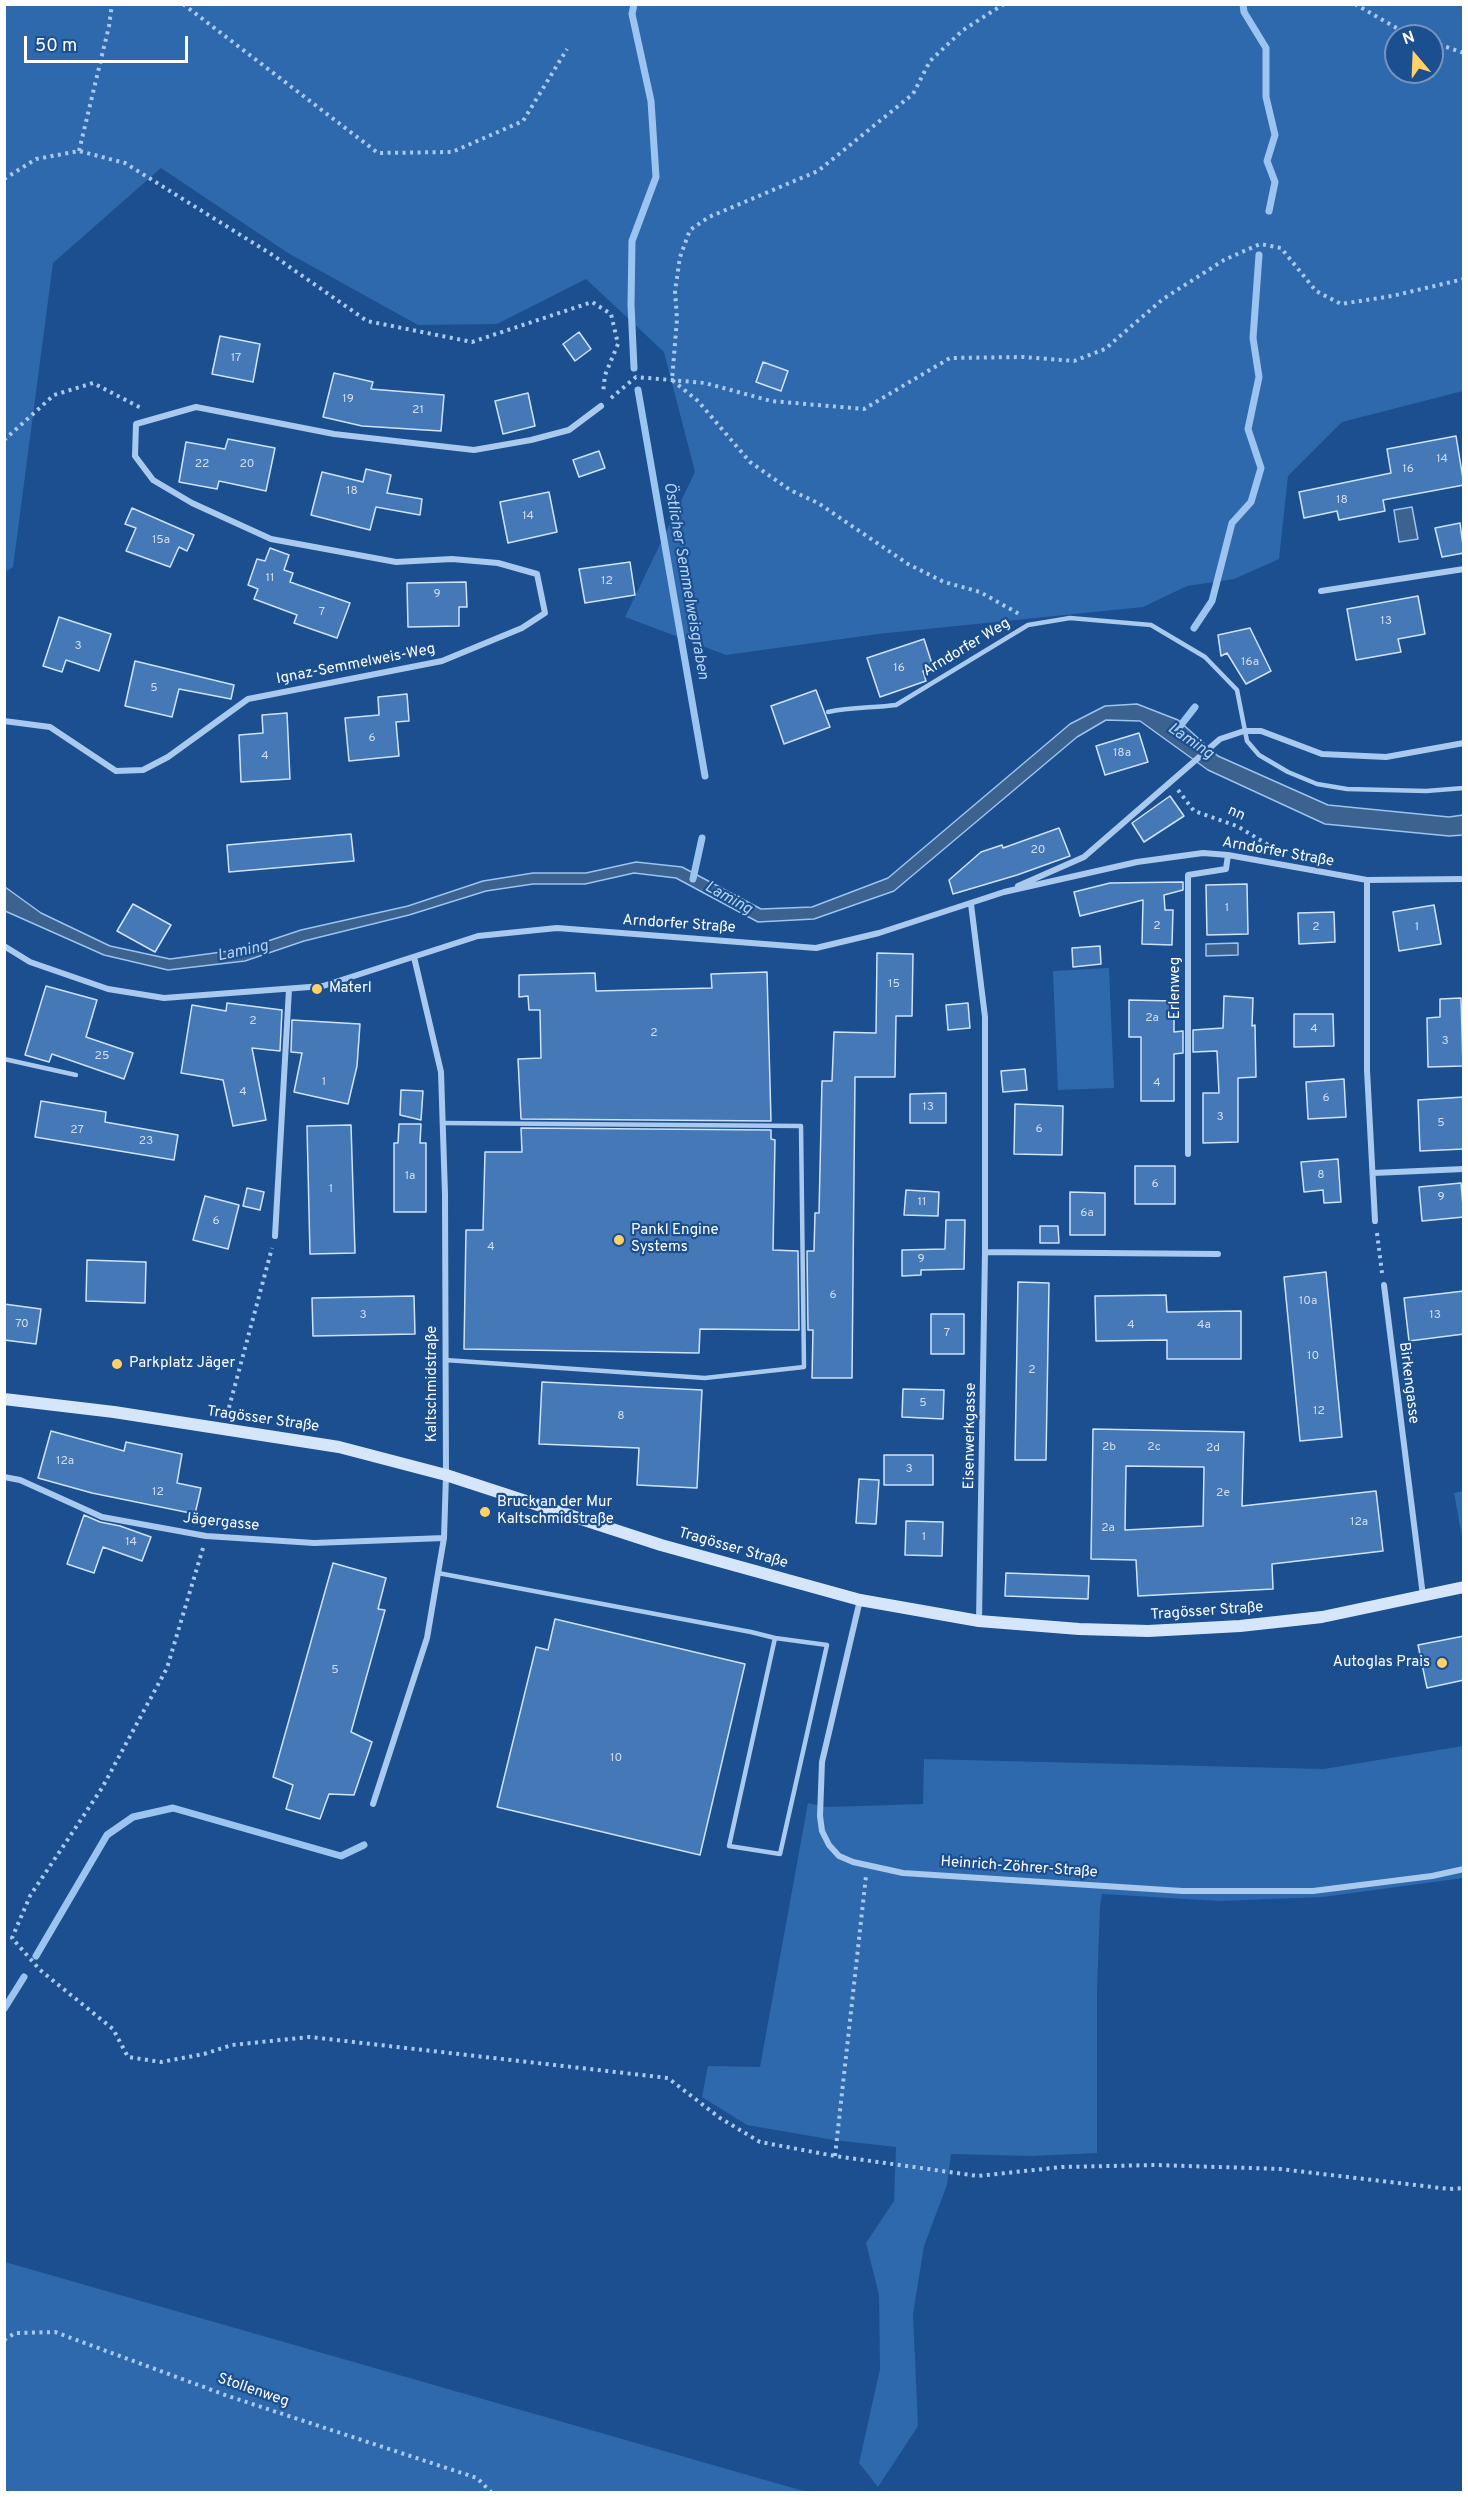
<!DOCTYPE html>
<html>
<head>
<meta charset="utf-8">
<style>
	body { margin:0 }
	#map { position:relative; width:1468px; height:2497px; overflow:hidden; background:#1b4f8f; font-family:Overpass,sans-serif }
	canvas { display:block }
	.frame { position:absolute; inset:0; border:6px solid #fff; pointer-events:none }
	.north { position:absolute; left:1384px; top:24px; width:60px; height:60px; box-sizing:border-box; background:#1b4f8f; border:2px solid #7695bc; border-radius:50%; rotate:341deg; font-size:16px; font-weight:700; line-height:24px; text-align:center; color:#fff }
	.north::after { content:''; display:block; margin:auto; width:21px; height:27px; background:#ffd166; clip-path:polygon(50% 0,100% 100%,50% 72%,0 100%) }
	.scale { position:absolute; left:24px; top:36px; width:164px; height:27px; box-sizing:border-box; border:3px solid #fff; border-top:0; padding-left:8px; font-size:18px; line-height:21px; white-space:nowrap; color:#fff; -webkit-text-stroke:4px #1b4f8f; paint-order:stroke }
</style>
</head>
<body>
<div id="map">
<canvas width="1468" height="2497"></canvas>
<div class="frame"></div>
<div class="north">N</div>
<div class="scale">50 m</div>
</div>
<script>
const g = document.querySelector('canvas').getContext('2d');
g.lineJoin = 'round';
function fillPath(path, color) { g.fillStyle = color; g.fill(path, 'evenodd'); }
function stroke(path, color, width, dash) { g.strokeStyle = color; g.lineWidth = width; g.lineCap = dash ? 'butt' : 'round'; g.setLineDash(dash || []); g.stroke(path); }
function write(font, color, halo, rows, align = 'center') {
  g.font = font + ' Overpass,sans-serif'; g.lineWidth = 4.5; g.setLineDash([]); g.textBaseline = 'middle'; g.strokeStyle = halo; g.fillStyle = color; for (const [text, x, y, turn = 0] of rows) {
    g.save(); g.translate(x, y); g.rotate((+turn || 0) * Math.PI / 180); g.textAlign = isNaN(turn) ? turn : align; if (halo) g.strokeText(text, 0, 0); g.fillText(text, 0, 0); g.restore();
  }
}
const green = new Path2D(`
	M5,5H1463V391L1342,422L1288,476L1279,559L1234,579L1187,586L1143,607L878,634L726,655L625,617L695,472L664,352L586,279L497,324L418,325L288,253L161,168L53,263L13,567L5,572ZM1396,36H1432V72H1396Z
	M1109,968L1114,1088L1058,1090L1053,971Z
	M1463,1491H1464L1463,1542L1454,1493Z
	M1463,1746V1878L1323,1897L1220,1901L1102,1894L1100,1906L1097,1990V2153L1032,2156L951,2154L947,2185L924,2246L913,2314L918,2426L878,2487L859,2463L880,2369L879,2295L866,2243L894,2201L896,2147L834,2140L747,2125L702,2097L708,2066L760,2067L808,1803L826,1807L923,1804L924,1759L1324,1769Z
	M4,2262H5L807,2492H5Z`);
const water = new Path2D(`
	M1412,507L1418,539L1399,542L1394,510Z
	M1137,704L1178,720L1218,756L1328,805L1449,817L1463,815V835L1449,836L1325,824L1208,770L1140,721L1106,720L1077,737L894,891L814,919L758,922L676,878L634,873L585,884H533L486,891L409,915L304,941L245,961L168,970L104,955L5,911V887L41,913L110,946L170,959L244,949L301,930L408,906L483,881L533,873H586L636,862L682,867L761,909L812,907L888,878L1070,724L1105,706Z
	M1238,943V955L1206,956V944Z`);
const stream = new Path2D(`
	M634,4L632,14L651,101L656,177L632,241L631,305L634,368
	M1243,4L1244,12L1266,48V97L1275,135L1267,161L1275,182L1269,211
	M638,390L705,776
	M1194,628L1212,601L1232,523L1251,502L1261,468L1248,429L1259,377L1253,338L1259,255
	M1177,730L1195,707
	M693,879L702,838
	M36,1956L107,1835L133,1817L173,1808L341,1856L364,1845
	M4,2009L24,1977`);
const building = new Path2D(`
	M579,332L591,349L575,361L563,344Z
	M220,336L260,344L253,382L212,374Z
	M763,362L788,371L781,391L756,382Z
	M334,373L373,382L371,389L444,395L441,431L362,426L323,417Z
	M528,393L535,426L503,434L495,401Z
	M1456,436L1464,485L1383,500L1385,511L1339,520L1337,511L1304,518L1299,492L1391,473L1387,449Z
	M228,439L275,448L266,491L219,481L217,489L179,482L186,442L225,449Z
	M599,451L605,468L579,477L573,460Z
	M366,469L391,475L387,493L422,499L420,515L376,507L370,530L311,515L322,472L363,482Z
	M549,492L557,532L508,543L500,502Z
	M132,508L194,535L187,551L179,547L170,567L126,551L136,528L125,524Z
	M1460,523L1464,553L1442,557L1435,528Z
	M270,548L289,555L284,570L293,573L290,582L350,603L337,638L294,623L297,615L254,599L258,589L248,585L257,559L265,561Z
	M630,562L635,595L585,603L579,569Z
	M466,582L467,607H459V626L408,627L407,583Z
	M1418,596L1425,634L1398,639L1401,652L1356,660L1347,609Z
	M59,617L111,634L99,671L66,660L62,672L43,666Z
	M1250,628L1271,671L1246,684L1227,653L1221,656L1218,635Z
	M924,639L933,667L923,671L926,681L880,697L867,658Z
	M135,661L234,685L231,699L179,689L172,717L125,706Z
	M816,690L830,727L784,744L771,706Z
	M407,694L409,721L396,722L399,756L349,761L345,718L379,715L378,697Z
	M287,713L290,779L241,782L239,735L263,733L262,715Z
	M1139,733L1148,762L1105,775L1096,746Z
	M1170,796L1184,816L1144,842L1132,823Z
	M1059,828L1070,856L1017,875L953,894L949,880L981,852L1002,845L1003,848Z
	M351,834L354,861L229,872L227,845Z
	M1183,882V890L1164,895L1165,910H1173L1172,945L1142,944L1143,900L1080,916L1074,892L1110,883Z
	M1247,884L1248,934L1207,935L1206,885Z
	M133,904L171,925L155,952L117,931Z
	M1434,905L1441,944L1399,951L1393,912Z
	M1334,912L1335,942L1299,944L1298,913Z
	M1100,946L1101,964L1073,967L1072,948Z
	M877,953L913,954L912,1016H896L895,1077H855L852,1378H812L813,1330H808L807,1251H814L815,1213H819L822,1081H832L834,1032L876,1033Z
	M767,972L771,1121L521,1119L518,1059L541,1058L540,1010H529L528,996L519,997V975L595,973L596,991L712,988L711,974Z
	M46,986L97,1000L86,1037L133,1053L124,1079L52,1054L49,1062L25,1055Z
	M1224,996L1253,998L1252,1026L1255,1025L1256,1077L1238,1078V1142L1203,1143V1093H1219L1217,1051L1193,1052V1030L1223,1028Z
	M1461,998L1463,1066L1428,1067L1427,1018L1440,1017V999Z
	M1129,1000L1174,1001V1032L1183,1031V1053L1174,1054V1101H1141V1037H1129Z
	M227,1003L282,1010L280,1051L252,1048L266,1120L233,1126L223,1080L181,1073L192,1005L226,1011Z
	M968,1003L970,1028L948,1030L946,1005Z
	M1294,1014H1333L1334,1046L1294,1047Z
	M292,1020L360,1024L357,1066L348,1104L294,1092L302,1053L291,1052Z
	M1025,1069L1027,1090L1003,1092L1001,1071Z
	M1344,1079L1346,1117L1308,1119L1306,1082Z
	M401,1090L423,1091L421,1120L400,1115Z
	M946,1093V1123H910V1094Z
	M1464,1097V1149L1420,1151L1418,1100Z
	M41,1101L106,1112L105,1122L178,1135L174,1160L35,1137Z
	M1015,1104L1063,1106L1062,1155L1014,1154Z
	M399,1124H421L420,1143H426V1212H394V1143H398Z
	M351,1125L355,1253L310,1254L307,1126Z
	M521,1128L771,1130V1139L775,1140L773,1250L798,1251L799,1330L700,1329L699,1353L464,1349L466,1230H483L485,1152H522Z
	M1338,1159L1341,1202L1324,1203L1323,1190L1304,1192L1301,1162Z
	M1135,1166H1175V1204H1135Z
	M1461,1183L1464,1217L1422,1221L1419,1187Z
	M247,1188L264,1192L260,1210L243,1206Z
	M906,1190L939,1192L938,1216L904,1215Z
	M1070,1192L1105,1193V1235H1070Z
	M205,1196L239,1205L228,1249L193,1240Z
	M946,1220H965L964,1269L921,1270V1275L902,1276V1250L945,1249Z
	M1040,1226H1058L1059,1243H1040Z
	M87,1260L146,1262L145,1303L86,1301Z
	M1326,1272L1342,1437L1300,1441L1284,1277Z
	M1018,1282L1049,1283L1046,1460H1015Z
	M1464,1291V1334L1409,1341L1404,1298Z
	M1166,1295L1167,1312L1241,1311V1359H1167V1340L1096,1341L1095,1296Z
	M414,1296L415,1334L313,1336L312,1298Z
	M4,1304L41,1309L36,1344L4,1340Z
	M931,1314H964V1354H931Z
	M542,1382L702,1390L697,1488L637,1485L639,1448L539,1444Z
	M903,1389L944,1390L943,1419L902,1417Z
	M1093,1429L1244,1432L1242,1506L1376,1491L1383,1551L1272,1564L1273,1589L1138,1596L1136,1560L1091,1559ZM1126,1466L1204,1467L1203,1526L1125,1530Z
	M51,1431L124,1451L126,1442L182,1454L177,1483L201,1488L195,1514L92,1493L38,1478Z
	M884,1455H933V1485H884Z
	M859,1479L879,1480L876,1524L856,1523Z
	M84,1515L100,1522L120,1526L151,1537L142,1561L103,1547L94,1573L67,1564Z
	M906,1521L943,1522L942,1556L905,1555Z
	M333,1563L386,1578L378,1609L385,1610L351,1732L372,1742L354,1795L329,1794L320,1819L286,1809L293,1785L273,1777Z
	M1006,1573L1089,1576L1088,1599L1005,1596Z
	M555,1619L745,1664L700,1855L497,1807L536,1647L548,1650Z
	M1464,1636V1680L1427,1688L1418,1645Z`);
const path = new Path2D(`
	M183,4L378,153L452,152L523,121L567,49
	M1004,4L963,30L930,61L913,94L818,171L709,217L690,230L680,257L675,291L677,319L672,380L698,401L750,462L790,490L818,503L908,564L944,582L980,592L1021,615
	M1355,4L1402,31L1415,36
	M1432,42L1464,53
	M79,151L109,26L112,4
	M4,179L36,159L79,151L125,163L271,254L367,321L472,342L592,302L611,314L618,344L605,375L603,393
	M611,398L636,377L705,383L771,401L864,409L950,358L1024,357L1074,361L1105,349L1163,299L1224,260L1260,244L1281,248L1316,291L1341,304L1392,296L1464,279
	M4,440L54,395L93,383L143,409
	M1178,790L1194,811L1237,826L1275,849
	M1377,1233L1382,1273
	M227,1415L272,1248
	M203,1548L167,1668L102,1788L30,1896L12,1938L40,1970L113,2029L128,2057L161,2062L204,2054L232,2045L310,2037L668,2078L720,2118L760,2142L835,2156L978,2176L1062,2167L1156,2165L1280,2169L1449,2189L1464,2188
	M835,2156L866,1876
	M4,2340L15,2333L55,2332L228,2396L477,2478L491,2492`);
const lane = new Path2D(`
	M828,712C850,707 873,708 896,705L1028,625L1070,618L1151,625L1205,657L1237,690L1247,741L1259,755L1288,772L1317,784L1347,789L1426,791L1464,788
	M4,1059L76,1075
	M442,1123L801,1126L804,1367L705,1378L445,1360
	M438,1573L751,1632L775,1638L729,1846L780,1854L827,1645L775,1638`);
const street = new Path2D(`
	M1321,591L1464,569
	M4,721L50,727L116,771L143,770L168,757L248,699L442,661L522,628L545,613L537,574L498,563L452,559L396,562L271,539L192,503L153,480L135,456L136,424L196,407L334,434L474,450L531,440L569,430L601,406
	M1367,880V1070L1375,1221
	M1018,886L1084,857L1220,739L1244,731H1261L1322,754L1386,757L1464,743
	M971,904L985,1017V1252
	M4,946L30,962L108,989L164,998L323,986L478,936L557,928L816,948L879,933L1004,892L1137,862L1203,853L1228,855L1367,880L1464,879
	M1188,1154V875L1226,869L1228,855
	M1373,1173L1464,1169
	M275,1236L289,989
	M1384,1285L1423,1596
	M4,1477L20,1480L102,1517L206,1536L314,1543L444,1538
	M860,1600L822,1762L820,1816L822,1831L829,1845L839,1856L853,1862L903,1873L1182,1891H1313L1432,1876L1464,1869
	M979,1621L985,1252L1218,1254
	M373,1804L427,1638L444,1538L446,1475L445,1194L441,1072L414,957`);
const secondary = new Path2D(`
	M4,1399L114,1412L339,1447L446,1475L661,1545L860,1600L979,1621L1079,1629L1148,1631L1240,1626L1322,1617L1464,1587`);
const markers = [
	[317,989,6,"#ffd166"],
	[619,1240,6,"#ffd166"],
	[117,1364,6,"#ffd166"],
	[485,1512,6,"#ffd166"],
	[1442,1663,6,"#ffd166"]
];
const numberNames = [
	["17",236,359],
	["19",348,400],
	["21",418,411],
	["14",1442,460],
	["22",202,465],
	["20",247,465],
	["16",1408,470],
	["18",352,492],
	["18",1342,501],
	["14",528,517],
	["15a",161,541],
	["11",270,579],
	["12",607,582],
	["9",437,595],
	["7",322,613],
	["13",1386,622],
	["3",78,647],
	["16a",1250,663],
	["16",899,669],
	["5",154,689],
	["6",372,739],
	["18a",1122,754],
	["4",265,757],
	["20",1038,851],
	["1",1227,909],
	["2",1157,927],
	["2",1316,928],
	["1",1417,928],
	["15",894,985],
	["2a",1152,1019],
	["2",253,1022],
	["4",1314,1030],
	["2",654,1034],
	["3",1445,1042],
	["25",102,1057],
	["1",324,1083],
	["4",1157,1084],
	["4",243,1093],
	["6",1326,1099],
	["13",928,1108],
	["3",1220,1118],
	["5",1441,1124],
	["6",1039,1130],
	["27",77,1131],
	["23",146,1142],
	["8",1321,1176],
	["1a",410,1177],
	["6",1155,1185],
	["1",331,1190],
	["9",1441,1198],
	["11",922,1203],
	["6a",1087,1214],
	["6",216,1222],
	["4",491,1248],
	["9",921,1260],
	["6",833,1296],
	["10a",1308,1302],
	["3",363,1316],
	["13",1435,1316],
	["70",22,1325],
	["4",1131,1326],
	["4a",1204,1326],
	["7",947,1334],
	["10",1313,1357],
	["2",1032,1371],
	["5",923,1404],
	["12",1319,1412],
	["8",621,1417],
	["2b",1109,1448],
	["2c",1154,1448],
	["2d",1213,1449],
	["12a",65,1462],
	["3",909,1470],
	["12",158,1493],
	["2e",1223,1494],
	["12a",1359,1523],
	["2a",1108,1529],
	["1",924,1538],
	["14",131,1543],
	["5",335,1671],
	["10",616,1759]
];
const streetNames = [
	["Arndorfer Weg",967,648,-31],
	["Ignaz-Semmelweis-Weg",356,665,-11],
	["nn",1236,814,24],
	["Arndorfer Straße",1278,853,10],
	["Arndorfer Straße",679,925,4],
	["Erlenweg",1176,988,-90],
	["Birkengasse",1408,1383,83],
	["Kaltschmidstraße",433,1384,-90],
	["Tragösser Straße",263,1420,8],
	["Eisenwerkgasse",971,1436,-89],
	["Jägergasse",221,1523,6],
	["Tragösser Straße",733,1549,16],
	["Tragösser Straße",1207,1612,-4],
	["Heinrich-Zöhrer-Straße",1019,1868,4],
	["Stollenweg",253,2391,19]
];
const poiNames = [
	["Materl",329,989],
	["Pankl Engine",631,1231],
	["Systems",631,1248],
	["Parkplatz Jäger",129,1364],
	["Bruck an der Mur",497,1503],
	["Kaltschmidstraße",497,1520],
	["Autoglas Prais",1430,1663,"right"]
];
const waterNames = [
	["Östlicher Semmelweisgraben",685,581,80],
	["Laming",1190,742,34],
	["Laming",728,899,29],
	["Laming",243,952,-12]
];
fillPath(green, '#2e69ad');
fillPath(water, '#3c6290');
stroke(water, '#9cc4f0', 1.5);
stroke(stream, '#9cc4f0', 7);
fillPath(building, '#4478b7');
stroke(building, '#cfe3fa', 1.5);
stroke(path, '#a9c9ee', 4, [3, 4.5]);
stroke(lane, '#a9c9ee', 4.5);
stroke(street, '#a9c9ee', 6);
stroke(secondary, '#d6e6fa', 12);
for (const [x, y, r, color] of markers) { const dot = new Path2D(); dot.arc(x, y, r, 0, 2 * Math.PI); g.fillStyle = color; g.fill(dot); stroke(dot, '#1b4f8f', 2); }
write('12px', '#d0dded', null, numberNames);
write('15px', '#fff', '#1b4f8f', streetNames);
write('15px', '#fff', '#1b4f8f', poiNames, 'left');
write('italic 16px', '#b5d3f5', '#1b4f8f', waterNames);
</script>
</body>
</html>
